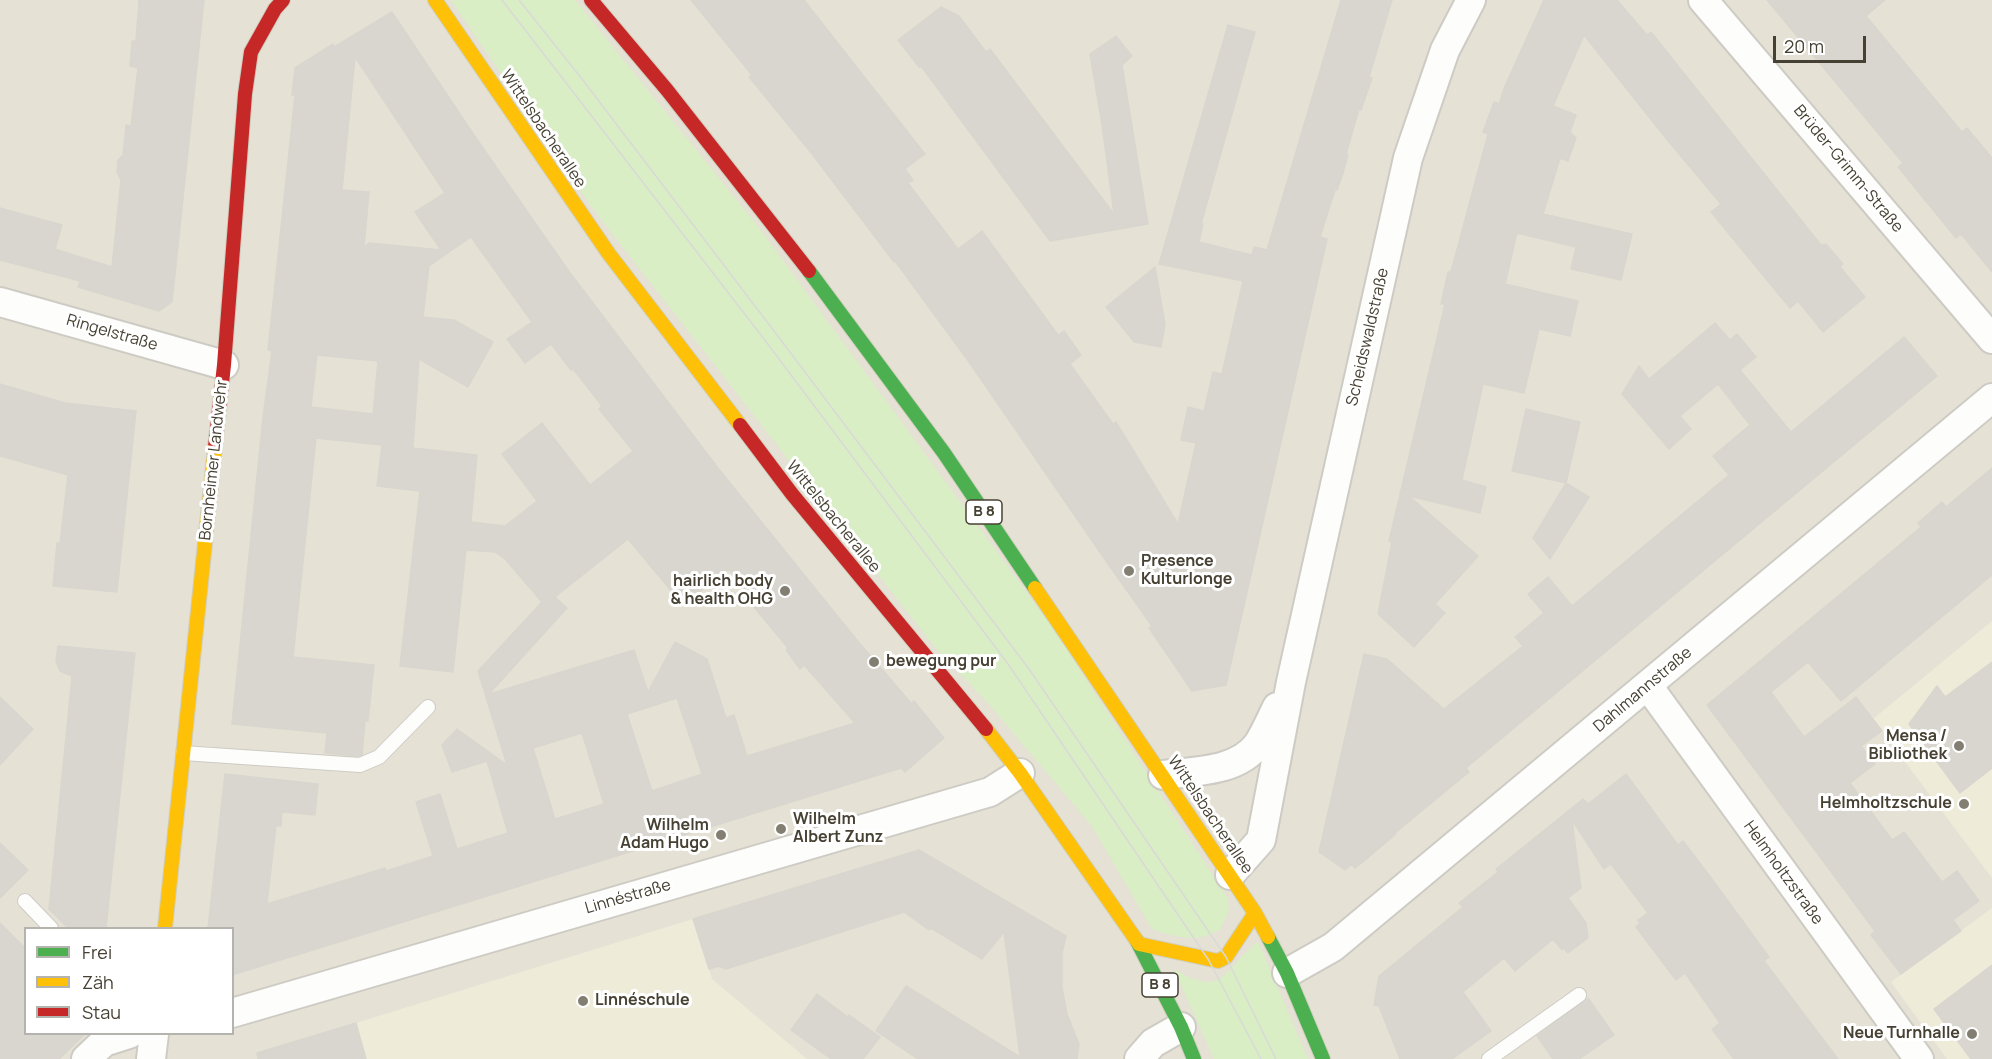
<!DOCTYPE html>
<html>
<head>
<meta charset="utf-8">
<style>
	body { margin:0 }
	#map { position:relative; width:1992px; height:1059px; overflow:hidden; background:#f0efe8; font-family:Manrope,sans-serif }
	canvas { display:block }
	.legend { position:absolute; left:24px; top:927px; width:210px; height:108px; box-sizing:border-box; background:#fff; border:2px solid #b5b3ad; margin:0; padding:8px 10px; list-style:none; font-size:18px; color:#474133 }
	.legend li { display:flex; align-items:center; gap:12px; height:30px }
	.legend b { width:30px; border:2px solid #b5b3ad }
	.scale { position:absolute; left:1773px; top:36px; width:93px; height:27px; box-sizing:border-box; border:3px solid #474133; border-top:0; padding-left:8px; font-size:18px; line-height:21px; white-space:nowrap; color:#474133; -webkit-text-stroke:4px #fff; paint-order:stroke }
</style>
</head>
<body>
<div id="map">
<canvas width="1992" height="1059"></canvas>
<ul class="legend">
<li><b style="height:8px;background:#4caf50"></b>Frei</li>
<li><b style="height:8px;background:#ffc107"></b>Zäh</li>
<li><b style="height:8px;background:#c62828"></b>Stau</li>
</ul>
<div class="scale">20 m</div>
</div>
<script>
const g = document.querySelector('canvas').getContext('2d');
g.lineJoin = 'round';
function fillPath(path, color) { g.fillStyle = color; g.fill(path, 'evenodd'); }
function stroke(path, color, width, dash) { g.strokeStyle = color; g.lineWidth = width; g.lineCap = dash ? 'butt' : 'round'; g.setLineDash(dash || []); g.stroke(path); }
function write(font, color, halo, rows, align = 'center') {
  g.font = font + ' Manrope,sans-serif'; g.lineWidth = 6; g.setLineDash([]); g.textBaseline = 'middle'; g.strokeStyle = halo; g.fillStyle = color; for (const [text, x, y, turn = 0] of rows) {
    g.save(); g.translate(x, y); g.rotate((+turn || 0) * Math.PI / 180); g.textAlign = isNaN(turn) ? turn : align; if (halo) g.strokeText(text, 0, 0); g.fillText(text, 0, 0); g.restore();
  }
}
const residential = new Path2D(`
	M0,0H1992V1059H0ZM26,928H232V1034H26Z`);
const education = new Path2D(`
	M1992,621V878L1873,719Z
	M1992,908V1059H1947L1891,982Z
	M693,919L712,979L807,1059H366L356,1023Z`);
const green = new Path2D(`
	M451,0H575L756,224L1052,627L1227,897L1229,909L1220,929C1200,944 1173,937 1152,929L1092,826L987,702L934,646L593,209Z
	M1258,942L1308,1059H1214L1174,969C1224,1000 1223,969 1258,942Z`);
const building = new Path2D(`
	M139,0H204L172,302L159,311L78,287L80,281L0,260V208L62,225L55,249L112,267L121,180L117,172L118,160L123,155L126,125L131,126L138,68L130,66L132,41H136Z
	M691,0H804L925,154L905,169L913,180L908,183L958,249L982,231L1058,335L1064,331L1081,355L1070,364L1113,424L1116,422L1178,524L1196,443L1181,440L1188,407L1204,411L1213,372L1222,374L1243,281L1159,264L1228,25L1255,32L1201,224H1203L1199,242L1252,255L1254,247L1267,250L1341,0H1392L1369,77L1372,78L1361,110L1359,109L1346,154L1348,155L1343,173L1337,190H1335L1320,237L1327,239L1226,685L1192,691L1149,628L1152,626L1106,561L969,362L895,261L894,262L812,154L749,77L752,75Z
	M1544,0H1617L1647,35L1651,32L1821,245L1826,244L1843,264L1840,267L1865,297L1823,332L1798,301L1790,308L1711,212L1721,204L1664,136L1584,35L1553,106L1576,115L1570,132L1576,138L1568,161L1560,158L1543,214L1632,234L1621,280L1571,269L1576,247L1517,233L1505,284L1578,301L1570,336L1539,329L1524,393L1483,384L1462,480L1486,487L1480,513L1409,496L1478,556L1435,604L1445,613L1414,647L1378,614L1392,542L1389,541L1445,304H1441L1448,272H1451L1488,134L1483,132L1494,102L1499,104L1505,86Z
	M1767,0H1885L1866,16L1962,132L1967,128L1992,158V272L1961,234L1956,238L1898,167L1903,163Z
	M941,7L959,16L986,52L990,49L1114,214L1102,125L1090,54L1116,36L1132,56L1122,65L1148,224L1050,241L921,66L919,67L898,40Z
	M392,12L476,138L568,270L718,468L856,639L911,703L914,701L944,738L905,772L901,768L232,975V928H208L225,774L318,784L315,815L282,812L281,826H276L267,904L385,868L386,871L433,856L416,802L440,794L457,849L508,833L487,761L452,772L442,745L457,729L507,765L478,671L542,602L505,559L495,552L466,550L453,672L400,666L420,491L377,486L382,445L316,438L293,657L374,665L368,721H365L362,755L358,756L325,753L327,733L232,724L263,417L272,351L268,350L295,95H292L295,68L333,44L334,47ZM355,57L445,193L415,212L441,250L369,243L364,247L369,192L342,190ZM471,237L532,322L507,339L525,363L551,344L571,370L573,369L588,388L602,406L599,409L633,451L590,485L542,423L502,454L537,501L505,526L471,522L477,455L413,448L419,359L468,387L493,342L454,320L423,317L429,266ZM317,355L378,361L373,414L311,407ZM628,539L683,605L729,569L753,599V606L788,648L786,650L800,669L804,665L855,723L747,756L734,715L726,718L707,659L675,642L648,692L634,650L489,694L567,608L555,597ZM677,698L702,774L652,791L627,714ZM582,733L604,804L555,819L533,748Z
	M1155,267L1165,324L1161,347L1134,342L1106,307Z
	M1715,323L1730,340L1737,334L1756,357L1740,370L1791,432L1904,337L1937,376L1466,768L1469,772L1395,833L1396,834L1364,861L1355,868L1352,864L1345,870L1319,852L1364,654L1387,659L1444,709L1523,646L1515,637L1544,613L1528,594L1548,577L1572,606L1729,475L1713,456L1750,425L1718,384L1680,416L1691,429L1669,449L1622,394L1639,366L1649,379Z
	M0,384L65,403L136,411L117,592L53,586L57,543H60L68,475L0,456Z
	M1526,409L1580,422L1566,483L1512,471Z
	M1992,468V575L1841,701L1808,662L1771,692L1804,737L1856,697L1882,731L1861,746L1875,764L1850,783L1892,840L1904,832L1942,882L1957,871L1979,901L1953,920L1961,931L1901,974L1871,935L1875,931L1707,705L1921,527L1918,523L1942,502L1946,507Z
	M1566,483L1589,497L1550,559L1533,538Z
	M58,646L135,653L106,928H68L49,909L72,676L60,671L56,662Z
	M1992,662V768L1960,793L1909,724L1937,686L1945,697Z
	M0,697L33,729L0,765Z
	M1626,774L1678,845L1683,841L1709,875L1769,957L1764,961L1838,1059H1734L1712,1029L1720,1023L1685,973L1676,980L1636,927L1640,923L1638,920L1648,913L1611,864L1604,869L1572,820L1581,888L1568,898L1586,923L1588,938L1568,953L1564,948L1562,950L1553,939L1515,971L1504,958L1463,992L1491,1031L1452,1059H1400L1379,1006L1374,1005L1379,976L1463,907L1459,903L1498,872L1496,869L1583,799L1588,804Z
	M0,843L28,870L0,898Z
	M919,850L1066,936L1062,953V988L1067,1014L1079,1044L1077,1059H918L876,1031L906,986L1020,1057L1004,932L982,959L931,928L929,930L904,912L726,969L719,966L709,969L693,919Z
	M0,923L26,949V1034H85L59,1059H0Z
	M1992,965V1059H1971L1934,1009Z
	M817,994L848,1017L849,1015L880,1037L863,1059H831L791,1030Z
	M1588,998L1614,1035L1579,1059H1553L1537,1036Z
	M356,1023L366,1059H258L257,1053Z`);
const lane = new Path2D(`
	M183,753L360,765L379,757L428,707
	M25,901L51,928
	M1489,1059L1579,995`);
const street = new Path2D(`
	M1703,0L1992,339
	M0,302L224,365
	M1648,686L1919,1059
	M1163,775C1194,771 1238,772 1258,744C1265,733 1271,719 1277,707
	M1230,875L1261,840L1291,682L1408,158L1445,50L1471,0
	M1287,973L1333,947L1992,398
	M232,1013L990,792L1020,773
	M86,1059L104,1042L129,1034
	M151,1059L154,1034
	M1139,1059L1153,1043L1181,1027`);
const fast = new Path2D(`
	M809,271L944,453L1035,588
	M1268,937L1287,973L1323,1059
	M1137,941L1181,1027L1194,1059`);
const slow = new Path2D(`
	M435,0L609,254L740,425
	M1035,588L1255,913L1268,937
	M986,729L1020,773L1137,941
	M165,928L215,447
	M1139,944L1218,961L1226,957L1255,913`);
const jam = new Path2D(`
	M591,0L667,90L809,271
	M740,425L792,494L986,729
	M215,447L224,365L245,94L251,52L275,9L283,0`);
const tram = new Path2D(`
	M502,0L764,339L1008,664L1208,959L1261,1059
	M519,0L582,79L774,331L1029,669L1226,957L1276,1059`);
const markers = [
	[1129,571,6,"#827e72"],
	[785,591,6,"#827e72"],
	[874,662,6,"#827e72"],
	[1959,746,6,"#827e72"],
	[1964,804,6,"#827e72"],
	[781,829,6,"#827e72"],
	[721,835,6,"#827e72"],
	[583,1001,6,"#827e72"],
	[1972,1034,6,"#827e72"]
];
const shields = [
	[984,512,36],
	[1160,985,36]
];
const shieldNames = [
	["B 8",984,512],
	["B 8",1160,985]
];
const streetNames = [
	["Wittelsbacherallee",543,129,56],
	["Brüder-Grimm-Straße",1848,169,50],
	["Ringelstraße",112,333,16],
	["Scheidswaldstraße",1368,337,-77],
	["Bornheimer Landwehr",214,460,-84],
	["Wittelsbacherallee",833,517,51],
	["Dahlmannstraße",1643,690,-40],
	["Wittelsbacherallee",1210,815,56],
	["Helmholtzstraße",1783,873,54],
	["Linnéstraße",628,897,-16]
];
const poiNames = [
	["Presence",1141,562,"left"],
	["Kulturlonge",1141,580,"left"],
	["hairlich body",773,582],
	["& health OHG",773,600],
	["bewegung pur",886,662,"left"],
	["Mensa /",1947,737],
	["Bibliothek",1947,755],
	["Helmholtzschule",1952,804],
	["Wilhelm",793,820,"left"],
	["Albert Zunz",793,838,"left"],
	["Wilhelm",709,826],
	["Adam Hugo",709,844],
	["Linnéschule",595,1001,"left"],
	["Neue Turnhalle",1960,1034]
];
fillPath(residential, '#e5e2d5');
fillPath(education, '#efebd9');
fillPath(green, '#d9eec5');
fillPath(building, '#d8d6cf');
stroke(building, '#d8d6ce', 1.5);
stroke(lane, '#cdcbc4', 16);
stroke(street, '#cdcbc4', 32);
stroke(fast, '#d0cebe', 16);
stroke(slow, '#d0cebe', 16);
stroke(jam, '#d0cebe', 16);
stroke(lane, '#fdfdfc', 14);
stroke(street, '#fdfdfc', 28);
stroke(fast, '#4caf50', 14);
stroke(slow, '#ffc107', 14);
stroke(jam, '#c62828', 14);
stroke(tram, '#d9d9d8', 1.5);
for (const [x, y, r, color] of markers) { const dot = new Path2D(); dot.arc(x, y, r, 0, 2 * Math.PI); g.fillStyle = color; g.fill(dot); stroke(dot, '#fff', 2); }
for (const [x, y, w] of shields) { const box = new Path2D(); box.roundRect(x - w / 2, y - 12, w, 24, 4.5); g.fillStyle = '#fff'; g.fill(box); stroke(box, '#474133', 1.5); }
write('bold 15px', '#474133', null, shieldNames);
write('16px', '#474133', '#fff', streetNames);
write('bold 16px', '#474133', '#fff', poiNames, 'right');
</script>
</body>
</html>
